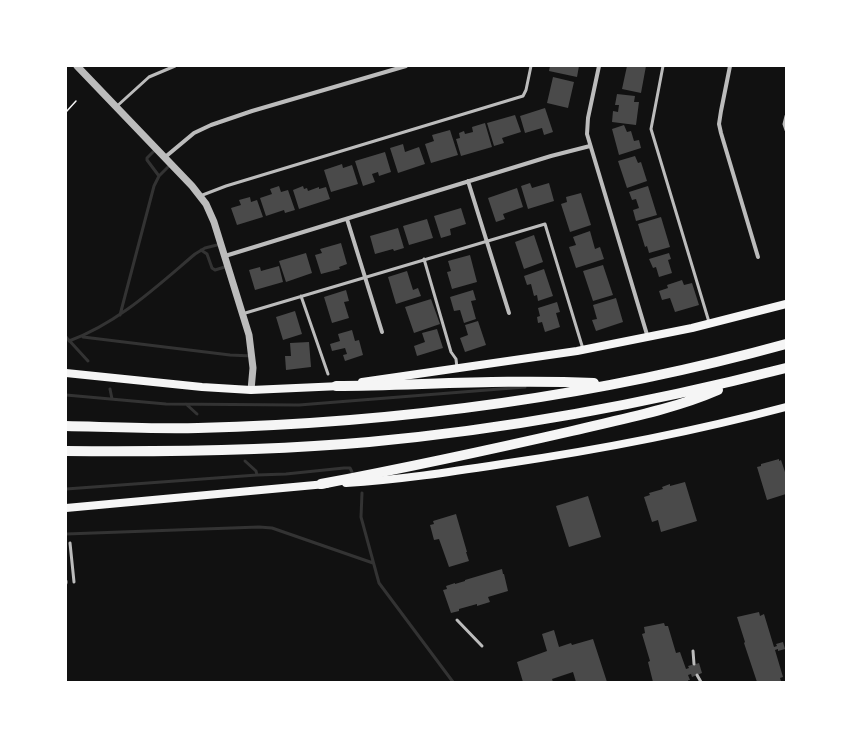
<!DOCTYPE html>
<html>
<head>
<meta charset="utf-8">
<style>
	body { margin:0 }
	#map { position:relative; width:852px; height:748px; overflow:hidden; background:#111; font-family:Inter,sans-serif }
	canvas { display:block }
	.frame { position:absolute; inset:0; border:67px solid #fff; pointer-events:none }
</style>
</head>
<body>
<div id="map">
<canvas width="852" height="748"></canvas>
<div class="frame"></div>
</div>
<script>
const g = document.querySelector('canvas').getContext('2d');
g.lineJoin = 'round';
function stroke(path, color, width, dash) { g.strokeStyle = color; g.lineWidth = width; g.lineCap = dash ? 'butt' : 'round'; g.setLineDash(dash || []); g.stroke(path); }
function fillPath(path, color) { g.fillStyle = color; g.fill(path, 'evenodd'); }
const stream = new Path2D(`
	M156,149L147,158V160L159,176
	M201,250L207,254L212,268L215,270L228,266
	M120,315L154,186L159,176L171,164
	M66,337L88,361
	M83,337L230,355L252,356
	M69,341C118,323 156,287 195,254L205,248L221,244
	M110,389L112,399
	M66,395L166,404L299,405L525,387
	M186,404L197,414
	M245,461L256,471L257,475L286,474L344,468H350L352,472
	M66,489L257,475
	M362,493L361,517L379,583L453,682
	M66,534L259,527L272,528L373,563`);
const building = new Path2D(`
	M550,66H579L577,77L549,71Z
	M627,66H646L641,93L622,89Z
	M553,77L574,82L568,108L547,103Z
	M617,94L635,96L634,102H639L636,125L612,122L613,111L618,112L619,105H615Z
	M545,108L553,132L544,135L542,128L525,133L520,116Z
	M515,115L521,132L502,138L504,143L494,146L487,123Z
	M485,123L492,147L461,156L456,139L460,138L459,133L464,131L465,134L473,132L472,127Z
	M624,125L627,132L631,131L634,141L639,140L641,148L619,155L612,129Z
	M450,130L458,155L431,163L425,144L434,141L432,135Z
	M403,144L405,152L419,147L425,164L398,173L390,148Z
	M385,152L391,172L379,176L378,172L372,174L375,182L363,186L355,161Z
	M635,156L638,163L641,162L647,181L627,188L618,161Z
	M342,164L343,168L352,165L358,184L331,192L324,170Z
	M530,183L532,188L549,183L554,201L528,209L521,186Z
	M279,186L281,192L288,190L295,210L285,213L284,210L266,216L260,198L272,194L270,189Z
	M303,186L304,189L307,188L308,191L319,187V189L326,187L330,199L299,209L293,190Z
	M648,186L657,215L636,221L633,210L639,208L636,199L632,200L629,192Z
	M517,188L523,207L503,214L505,219L496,222L488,198Z
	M581,193L591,225L570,232L561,204L567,202L566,197Z
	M250,197L251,202L257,200L263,217L237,225L231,208L241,205L239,200Z
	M461,208L466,224L450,229L451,235L441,238L434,216Z
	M661,217L670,247L649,253L647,246L645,247L638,224Z
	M427,219L433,238L409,245L403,226Z
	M398,228L404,248L394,251L393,249L375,254L370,236Z
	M590,231L595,249L600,247L604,259L576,268L569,247L576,245L573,237Z
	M534,235L543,262L524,269L515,242Z
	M341,243L347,264L339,267L340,269L321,274L315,255L322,253L320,249Z
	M306,253L312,273L286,282L279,261Z
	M669,253L671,259L668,260L672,273L659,277L656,267L653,268L649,259Z
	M470,255L477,282L452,289L447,272L451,271L448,261Z
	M603,265L613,295L593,301L583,271Z
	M279,266L283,282L255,290L249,270L260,267L261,271Z
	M544,269L553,296L538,301L537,295L534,296L531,284L527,285L524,276Z
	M407,271L413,290L418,288L421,296L396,304L388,277Z
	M682,280L684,285L692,283L699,305L675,312L670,298L662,300L659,291L668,288L667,285Z
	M346,290L349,301L344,302L349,318L332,323L324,297Z
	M473,290L476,300L471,301L476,319L464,323L460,310L454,311L450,297Z
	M616,298L623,322L596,331L592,320L597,319L593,305Z
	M431,299L440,324L414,333L405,307Z
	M557,302L560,312L556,313L560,327L545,332L542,322L538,323L537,317L540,316L538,308Z
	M295,311L302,334L283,340L276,317Z
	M478,321L486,345L465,352L460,338L468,335L465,325Z
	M437,329L443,348L417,356L414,346L425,342L422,333Z
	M352,330L355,341L359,340L363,355L345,361L343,355L347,354L345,348L332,351L330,344L340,341L338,334Z
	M309,342L311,367L286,370L285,356H291L290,343Z
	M779,459V461L781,460L786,475V494L767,500L757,467L761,466V464Z
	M685,482L697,521L661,532L658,520L652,522L644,497L650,495L649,493L663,489L662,487L670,484V486Z
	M588,496L601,537L569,547L556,506Z
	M456,514L467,552H466L469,561L449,567L439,539L434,540L430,525L434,524L433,521Z
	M502,569L503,574H504L508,591L488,597L490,602L477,606V604L459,609V611L451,613L443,590L447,589L446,586L455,583V584L465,581V580Z
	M759,612L760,616L764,614L774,647L777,646L776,644L783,642L785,649L778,651V649L775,650L783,677L780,678L781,681L779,682H757L744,643L745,642L737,617Z
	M664,623L665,626H668L676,653L680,652L686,669L689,668L688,666L699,663L702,673L692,677L691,674L688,675L690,680H688L689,682H653L648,662L650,661L642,634L645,633L644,627Z
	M554,630L559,647L571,643L572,645L593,639L607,682H576L573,672L552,679L553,682H523L517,662L547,651L542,634Z`);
const path = new Path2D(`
	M66,112L76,101`);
const service = new Path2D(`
	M663,66L651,129L709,322
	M116,107L149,77L175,66
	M786,116L784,124L786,130
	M200,196L226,186L523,96L526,90L531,66
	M424,259L451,352L456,359L457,368
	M301,296L328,374
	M242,314L545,224L583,349
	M70,543L74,582
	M66,581V583
	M457,620L482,646
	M693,651L694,664
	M697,675L701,682`);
const minor = new Path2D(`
	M599,66L588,118L587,134L648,338
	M730,66L721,111L719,124L721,133L758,257
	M164,158L194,133L211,125L252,111L406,66
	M468,181L509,313
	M347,219L382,332
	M225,256L551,156L590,146`);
const tertiary = new Path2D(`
	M77,66L192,186L206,204L214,222L249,335L253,368L251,390`);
const secondary = new Path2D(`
	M66,373L202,387L251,390L341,386
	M362,382L577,351L692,328L786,304
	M346,483C398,480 450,472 502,464C598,450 692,432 786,407
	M66,508L326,484`);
const motorway = new Path2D(`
	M336,386C422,385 508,379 594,383
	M66,426C110,427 154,429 198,428C396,423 594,397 786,344
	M66,451C167,452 268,451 369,442C510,429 649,403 786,368
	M321,484C405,468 489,450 572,431C621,419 672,410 718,390`);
stroke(stream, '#333', 3);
fillPath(building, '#4a4a4a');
stroke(path, '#f5f5f5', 1.5);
stroke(service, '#bcbcbc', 3);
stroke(minor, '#bcbcbc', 4);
stroke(tertiary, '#bcbcbc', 7);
stroke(secondary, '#f5f5f5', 8);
stroke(motorway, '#f5f5f5', 10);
</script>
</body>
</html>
